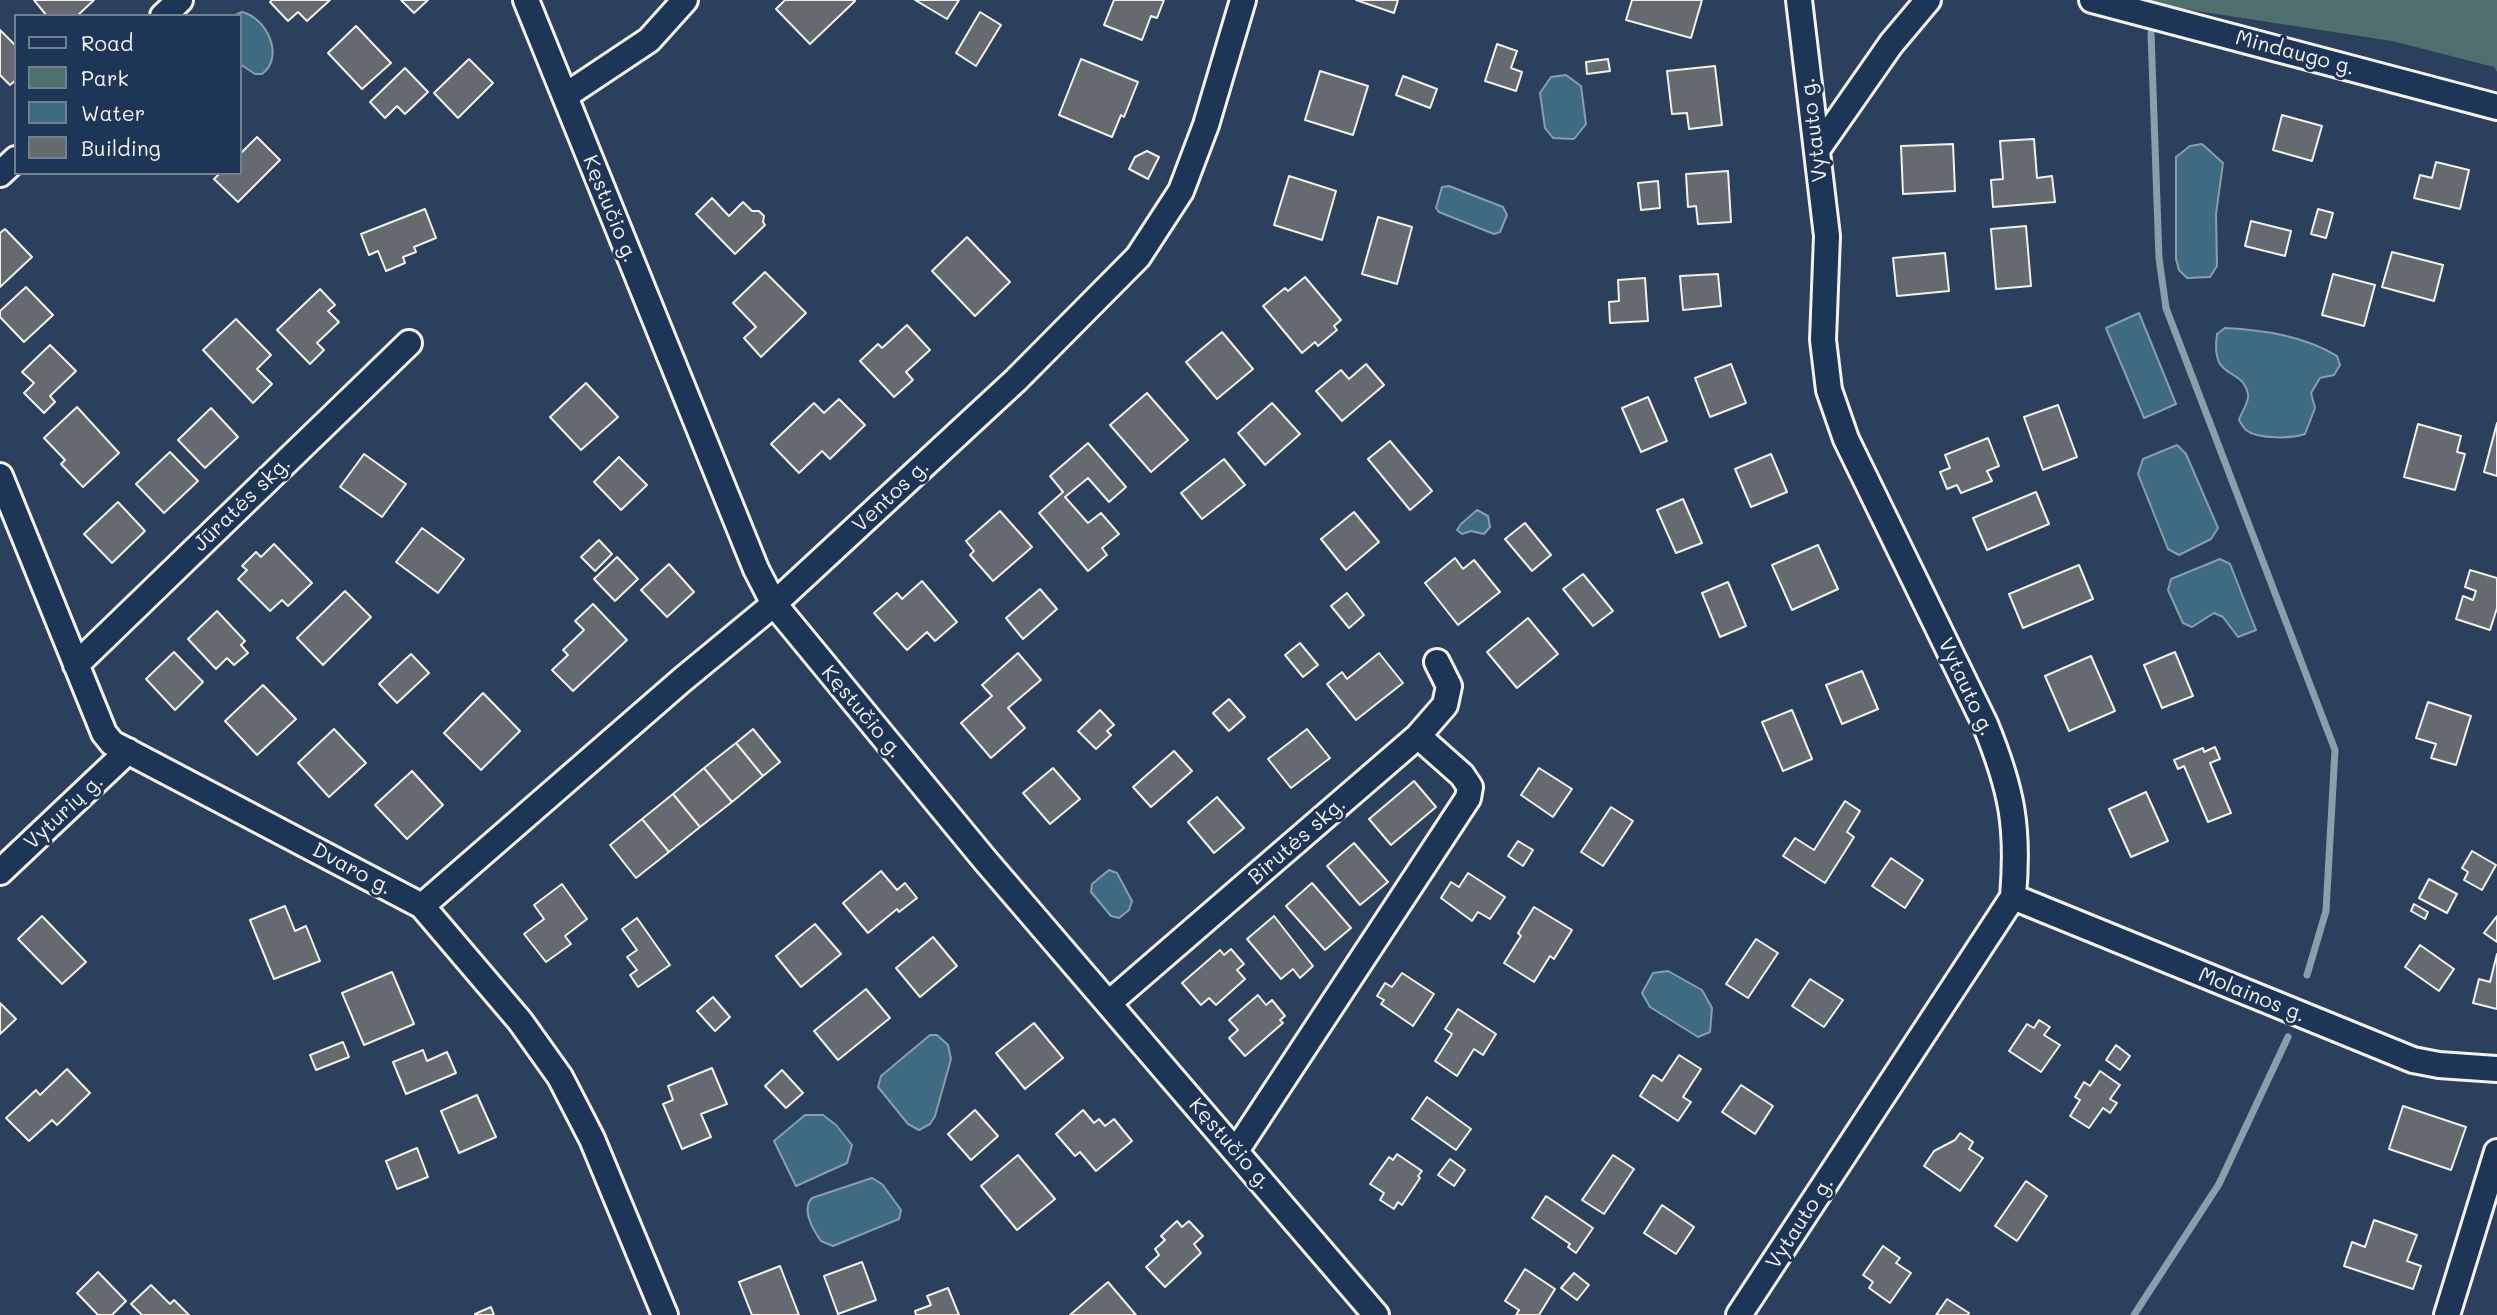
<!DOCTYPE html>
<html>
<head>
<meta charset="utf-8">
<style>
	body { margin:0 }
	#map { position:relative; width:2497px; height:1315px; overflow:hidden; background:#2b405c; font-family:Mali,sans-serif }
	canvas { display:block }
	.legend { position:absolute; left:14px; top:14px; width:228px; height:161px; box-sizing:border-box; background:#1d3557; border:2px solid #738091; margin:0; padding:9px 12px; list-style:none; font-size:21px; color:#f4f1e8 }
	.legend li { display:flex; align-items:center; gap:14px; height:35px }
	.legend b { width:35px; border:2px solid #738091 }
</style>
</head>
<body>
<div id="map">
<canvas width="2497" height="1315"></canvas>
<ul class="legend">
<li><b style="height:9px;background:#1d3557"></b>Road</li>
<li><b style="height:19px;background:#4f6f6f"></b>Park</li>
<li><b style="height:19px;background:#3e6a82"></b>Water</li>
<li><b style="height:19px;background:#646a6f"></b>Building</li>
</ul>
</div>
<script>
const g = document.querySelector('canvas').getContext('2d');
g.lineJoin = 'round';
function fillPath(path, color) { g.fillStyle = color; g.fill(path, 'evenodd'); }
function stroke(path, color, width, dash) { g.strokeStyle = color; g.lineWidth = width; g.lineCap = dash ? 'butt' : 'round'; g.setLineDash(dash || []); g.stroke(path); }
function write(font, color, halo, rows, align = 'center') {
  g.font = font + ' Mali,sans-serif'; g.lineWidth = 6; g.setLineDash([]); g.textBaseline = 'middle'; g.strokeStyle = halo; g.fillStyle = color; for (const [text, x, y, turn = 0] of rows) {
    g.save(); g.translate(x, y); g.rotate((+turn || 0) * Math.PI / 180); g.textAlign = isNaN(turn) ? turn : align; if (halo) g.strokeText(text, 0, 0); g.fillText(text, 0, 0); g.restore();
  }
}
const green = new Path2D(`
	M2145,0H2497V72L2494,67L2392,41L2171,7Z`);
const water = new Path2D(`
	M242,12C267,18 285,57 262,74H255L240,64V16H233Z
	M1566,75L1581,86L1586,124L1574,139L1553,138L1545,128L1540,93L1551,77Z
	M2202,144L2223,163L2216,214L2217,266L2210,277L2187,278L2179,270L2176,259V157L2190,146Z
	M1449,186L1503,207L1507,215L1500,232L1494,234L1439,212L1436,208L1442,187Z
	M2139,313L2176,404L2144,418L2106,328Z
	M2225,328C2264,330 2304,336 2337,356L2340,365L2334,375L2320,378L2311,393L2315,408L2305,434C2291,439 2257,439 2246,430C2243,427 2241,423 2239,420C2241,412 2250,402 2248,394C2242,365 2210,383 2217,334Z
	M2177,445L2186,454L2218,528L2211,539L2179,555L2168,549L2138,474L2143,459Z
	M1477,510L1488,516L1490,527L1484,534L1471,531L1462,534L1457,530L1461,524Z
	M2220,559L2230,564L2256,630L2238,637L2223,617L2214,613L2192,627L2183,623L2168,590L2171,579Z
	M1109,870L1117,873L1132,901L1129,910L1119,918L1111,916L1091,892L1092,884Z
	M1668,971L1702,990L1712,1008L1710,1032L1698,1037L1650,1007L1642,993L1653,973Z
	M930,1035H937L948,1045L951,1059L935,1116L930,1124L919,1130L908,1124L878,1087L881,1076Z
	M805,1115H823L836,1125L852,1145L847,1163L796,1186L774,1141Z
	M872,1178L882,1184L901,1210L899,1219L833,1246L821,1241C813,1230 801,1209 812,1198Z`);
const stream = new Path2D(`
	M2151,33L2159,258L2166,308L2335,750L2326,911L2307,975
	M2134,1315L2219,1184L2288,1037`);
const building = new Path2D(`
	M34,0H94L77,16H47Z
	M272,0H330L307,21L298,12L288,21L270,2Z
	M401,0H428L414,13Z
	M785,0H854L855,1L810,44L776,9Z
	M915,0H959L947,19Z
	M1114,0H1164L1157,18L1151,16L1142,40L1104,25Z
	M1356,0H1398L1394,13Z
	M1632,0H1702L1691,38L1626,20Z
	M980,12L1001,25L976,66L956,53Z
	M356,26L391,63L362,89L328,53Z
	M0,30L16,46V80L10,85L0,75Z
	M1497,44L1517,51L1511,68L1522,72L1516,91L1485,81Z
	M469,59L493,83L458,118L434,93Z
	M1081,59L1138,82L1124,117L1121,115L1112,137L1059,115Z
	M1608,59L1610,71L1587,74L1586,62Z
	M1715,66L1722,125L1689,129L1687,113L1672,114L1667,71Z
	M405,68L428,92L405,114L397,106L385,118L370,102Z
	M1320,71L1368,86L1353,135L1305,120Z
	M1403,76L1437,89L1430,108L1396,95Z
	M2282,115L2322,126L2312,161L2273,150Z
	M257,137L280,160L238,202L214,179L220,173H240V154Z
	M2034,139L2037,178L2052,176L2055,202L1993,207L1991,180L2003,179L2000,141Z
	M1953,144L1955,191L1903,194L1901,146Z
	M1147,151L1159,157L1148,179L1129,169L1135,157Z
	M2436,162L2469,170L2460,209L2414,198L2420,175L2432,178Z
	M1728,171L1731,222L1698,224L1696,206L1688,207L1686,174Z
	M1289,176L1336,191L1322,240L1274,225Z
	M1658,181L1660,208L1641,210L1638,183Z
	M712,198L729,216L743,202L752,211H759L764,216L763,222L765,225L735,254L696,214Z
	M425,209L436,238L414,247L416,252L403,257L405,263L386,271L378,251L369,255L361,234Z
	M2318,209L2333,213L2326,238L2311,234Z
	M1378,217L1412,227L1397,284L1362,274Z
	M2251,221L2291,231L2285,256L2245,246Z
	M2026,226L2031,286L1996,289L1991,229Z
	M5,229L32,257L0,287V233Z
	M967,237L1010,282L975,316L932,271Z
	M2392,252L2443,265L2434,301L2382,287Z
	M1945,253L1949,291L1897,296L1893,258Z
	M765,272L806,313L761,357L744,338L756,327L733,303Z
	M1718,274L1721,306L1683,310L1680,276Z
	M2333,274L2375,285L2364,326L2322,315Z
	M1305,277L1341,320L1334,326L1337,330L1318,346L1315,342L1302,353L1263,306L1285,288L1288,291Z
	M1645,278L1648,321L1610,323L1609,302L1619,301L1618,280Z
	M26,287L53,315L24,342L0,317V311Z
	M320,289L335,305L328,311L339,322L317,343L324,350L310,364L277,330Z
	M236,319L271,355L257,369L272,384L253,403L203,350Z
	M907,325L930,350L906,372L913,380L894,397L860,361L878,344L882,348Z
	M1222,332L1253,369L1217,399L1186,362Z
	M50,345L76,371L50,396L55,402L44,413L24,393L34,383L22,372Z
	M1366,364L1384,385L1342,421L1316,391L1341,370L1349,379Z
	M1731,364L1746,403L1710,417L1695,378Z
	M586,383L618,417L581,450L550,417Z
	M1147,393L1188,440L1151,472L1110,425Z
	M1648,397L1667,441L1641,452L1622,408Z
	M839,399L865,425L830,459L822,451L799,473L771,444L814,403L824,413Z
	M1272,403L1300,434L1265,465L1238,433Z
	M2058,405L2077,457L2043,470L2024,417Z
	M77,407L119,453L83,487L61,464L65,460L44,438Z
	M211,408L238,437L205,468L178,440Z
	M2497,423V476L2484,472Z
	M2418,424L2461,436L2457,452L2465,454L2455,490L2404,477Z
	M1988,438L1999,466L1987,471L1992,481L1961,493L1957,485L1947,489L1940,472L1950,468L1945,455Z
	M1390,441L1432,491L1410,510L1368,459Z
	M1088,443L1126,487L1109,502L1088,478L1065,497L1088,523L1101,513L1119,534L1102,548L1107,555L1088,571L1039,513L1063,492L1050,476Z
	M170,452L198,481L164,513L136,484Z
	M364,454L406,484L382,517L340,487Z
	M1771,454L1787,492L1751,507L1735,469Z
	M619,457L647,485L621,510L594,482Z
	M1224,459L1245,485L1202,519L1181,493Z
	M2036,492L2049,524L1987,550L1973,518Z
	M1683,499L1702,543L1676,553L1657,510Z
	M118,502L145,531L112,563L84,534Z
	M1000,511L1032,547L993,581L970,555L974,551L966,541Z
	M1354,512L1379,542L1346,570L1321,539Z
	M1525,523L1551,555L1532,571L1505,539Z
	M422,528L464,559L438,593L396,562Z
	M599,540L612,554L595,571L581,557Z
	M274,544L312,583L288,606L282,600L270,611L238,579L247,570L242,566L256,552L261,557Z
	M1818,545L1838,589L1792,610L1772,565Z
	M617,557L638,579L615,601L594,579Z
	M1455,558L1463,569L1474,560L1500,592L1458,625L1425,583Z
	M669,564L694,592L667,617L641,590Z
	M2079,565L2093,599L2023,628L2009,594Z
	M2470,570L2497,578V608L2490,630L2456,619L2463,596L2473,600L2476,591L2465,587Z
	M1583,574L1613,611L1593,626L1563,589Z
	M922,581L957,622L935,641L927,632L907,650L874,613L897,593L902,599Z
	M1728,582L1746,626L1720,637L1702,593Z
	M1040,589L1057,609L1023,639L1006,618Z
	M345,591L371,617L323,665L297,638Z
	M1347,593L1364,615L1349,628L1331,606Z
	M593,604L627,640L573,691L552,670L568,655L563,650L584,630L575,621Z
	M217,611L245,641L241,645L248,653L234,665L227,658L216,669L188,639Z
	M1528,618L1558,654L1517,688L1487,652Z
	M1300,643L1318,665L1303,677L1285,655Z
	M174,652L203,682L175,710L146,679Z
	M2175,652L2193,696L2162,708L2144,665Z
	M1018,653L1041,680L1008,708L1025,728L991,758L961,723L992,696L982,685Z
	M1379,653L1403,683L1356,720L1327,684L1342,672L1347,679Z
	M411,654L429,673L397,703L379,684Z
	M2091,656L2115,711L2069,731L2045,676Z
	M1862,671L1878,709L1842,724L1826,685Z
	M263,685L296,719L257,755L225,721Z
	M483,693L520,731L481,770L444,733Z
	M1229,699L1245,717L1229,731L1213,713Z
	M2428,702L2471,716L2456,765L2431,758L2436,744L2416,738Z
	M1100,710L1114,725L1107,731L1111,735L1096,749L1078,731Z
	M1792,710L1812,759L1783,771L1762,722Z
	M334,729L366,763L329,797L298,763Z
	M753,729L780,762L763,776L736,743Z
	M1307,729L1330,758L1291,788L1268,759Z
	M736,743L763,776L732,802L704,768Z
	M2215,747L2220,759L2210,763L2231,813L2208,822L2184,766L2178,769L2174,760L2203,748L2204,752Z
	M1174,751L1192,771L1151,807L1133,787Z
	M704,768L732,802L700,827L673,794Z
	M1053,768L1080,799L1050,824L1023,793Z
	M1539,768L1572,789L1553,817L1521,795Z
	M412,771L443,805L407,839L375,805Z
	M1414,781L1436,807L1391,845L1369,819Z
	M2146,792L2168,841L2131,857L2109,809Z
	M673,794L700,827L669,852L642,819Z
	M1217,797L1244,828L1214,853L1188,822Z
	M1845,801L1860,811L1847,832L1854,837L1825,883L1783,856L1795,838L1814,850Z
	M1611,807L1633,821L1603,866L1581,852Z
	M642,819L669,852L636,878L610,845Z
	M1518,841L1533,850L1523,866L1508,856Z
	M1354,843L1388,882L1360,905L1327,866Z
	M2472,851L2496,865L2482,890L2464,880L2468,872L2462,868Z
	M1891,858L1923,880L1905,908L1872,886Z
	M881,871L897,890L905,883L917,898L899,912L897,909L868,933L843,903Z
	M1468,873L1505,897L1490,919L1478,912L1472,921L1441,898L1451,882L1459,887Z
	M2429,879L2457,894L2447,913L2419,898Z
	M1312,883L1351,928L1325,950L1286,906Z
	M562,884L587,919L565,936L571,944L546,962L524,934L544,919L534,905Z
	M2414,904L2428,912L2425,919L2411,911Z
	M285,906L295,931L306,926L320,961L274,979L250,920Z
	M1534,907L1572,930L1554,959L1550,956L1534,982L1504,963L1521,936L1518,933Z
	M42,916L86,962L62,984L18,939Z
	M1274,916L1313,966L1300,978L1293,969L1281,979L1247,939Z
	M2497,916V942L2484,933Z
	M637,918L670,965L638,987L630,975L637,970L627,957L637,950L622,929Z
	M815,924L841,954L801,987L776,956Z
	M933,937L957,966L920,997L896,968Z
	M1756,939L1778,953L1748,998L1726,984Z
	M2420,945L2454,969L2439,991L2405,967Z
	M1231,949L1244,964L1237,970L1245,979L1216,1005L1209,998L1201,1005L1182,983L1220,950L1224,955Z
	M2497,954V1009L2473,1003L2479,979L2490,982Z
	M392,972L414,1024L364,1045L342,993Z
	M1402,973L1434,994L1413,1026L1381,1004L1384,1000L1377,996L1385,983L1392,987Z
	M1810,979L1843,1000L1824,1027L1792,1006Z
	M866,989L890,1018L838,1060L814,1031Z
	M1258,995L1266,1005L1272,1000L1285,1016L1280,1020L1283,1023L1245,1056L1229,1038L1238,1030L1229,1020Z
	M713,997L730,1017L715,1031L697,1011Z
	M0,1003L16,1019L0,1034Z
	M1458,1009L1496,1034L1483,1055L1474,1049L1457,1076L1435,1061L1452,1034L1445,1029Z
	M2039,1020L2050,1027L2044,1035L2060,1045L2041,1072L2009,1051L2027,1024L2034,1028Z
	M1034,1023L1063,1058L1025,1089L996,1053Z
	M343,1042L349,1057L316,1070L310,1055Z
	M2116,1045L2130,1056L2120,1070L2106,1060Z
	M423,1050L427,1061L447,1052L456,1073L406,1094L393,1062Z
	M1679,1055L1701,1069L1683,1097L1691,1102L1678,1121L1640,1096L1653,1075L1662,1081Z
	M712,1068L727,1104L701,1114L711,1137L682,1149L663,1104L673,1100L668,1086Z
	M67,1069L90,1093L57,1125L52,1120L29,1141L6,1118L36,1090L40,1095Z
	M782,1070L803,1093L786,1108L765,1086Z
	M2100,1071L2120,1085L2110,1099L2117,1103L2110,1113L2103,1108L2089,1128L2070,1116L2080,1100L2075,1097L2084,1082L2090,1086Z
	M1741,1085L1773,1106L1755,1134L1722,1112Z
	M477,1095L496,1137L459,1153L441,1111Z
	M1427,1097L1471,1129L1456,1150L1412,1119Z
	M2403,1106L2466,1127L2451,1170L2389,1149Z
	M975,1110L998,1136L971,1160L948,1134Z
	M1083,1110L1094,1123L1099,1119L1105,1126L1114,1119L1132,1141L1096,1171L1080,1152L1075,1156L1056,1134Z
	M1960,1133L1973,1142L1969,1149L1983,1158L1960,1191L1924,1166L1934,1151L1955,1140Z
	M417,1148L428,1177L397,1189L386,1161Z
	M1397,1154L1422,1171L1418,1176L1420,1178L1402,1205L1398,1202L1394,1209L1380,1200L1384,1193L1370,1184L1389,1157L1393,1160Z
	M1018,1155L1055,1199L1017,1230L981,1186Z
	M1613,1155L1634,1169L1604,1214L1582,1200Z
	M1450,1159L1465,1170L1454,1186L1438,1175Z
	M2026,1181L2047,1196L2017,1241L1995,1226Z
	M1546,1196L1593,1228L1576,1253L1568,1247L1570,1244L1532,1218Z
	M1662,1205L1694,1227L1676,1254L1644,1233Z
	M2374,1220L2417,1235L2407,1261L2421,1266L2413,1289L2344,1266L2352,1242L2365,1247Z
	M1177,1221L1182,1227L1189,1221L1203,1236L1194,1244L1201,1253L1165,1287L1146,1267L1159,1255L1155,1249L1165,1240L1161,1236Z
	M1883,1246L1900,1258L1896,1263L1911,1273L1890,1303L1869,1288L1873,1282L1863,1275Z
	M862,1262L876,1300L838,1314L824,1276Z
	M780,1266L799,1315H752L739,1282Z
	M1525,1269L1555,1289L1539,1315H1516L1519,1310L1505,1301Z
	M98,1272L126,1301L112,1315H98L77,1293Z
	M1574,1273L1589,1285L1577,1300L1561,1288Z
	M1108,1282L1136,1315H1070Z
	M151,1285L170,1304L174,1300L189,1315H142L131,1304Z
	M948,1288L959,1315H916L915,1311L931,1305L927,1296Z
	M1947,1299L1969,1313L1968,1315H1936Z
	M491,1307L494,1315H475V1314Z`);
const minor = new Path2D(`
	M526,0L756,569L774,604L985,860L1376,1315
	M2092,0L2497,107
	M163,16L180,0
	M565,96L649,40L685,0
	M1817,150L1891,44L1928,0
	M0,174L16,159
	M0,476L104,733L112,743L422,906L520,1021L560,1077L592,1139L665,1315
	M76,665L409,343
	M0,872L128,751
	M2013,897L2413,1060L2439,1065L2497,1069
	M422,906L682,680L774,604L1016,380L1138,257L1181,191L1206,125L1243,0
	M1109,1003L1418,736L1445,705L1449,686L1437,662
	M1236,1151L1468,798L1470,787L1462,775L1418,736
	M1739,1315L2013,897C2019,827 2012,790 1985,724L1846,439L1829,390L1823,340L1827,236L1799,0
	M2447,1315L2497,1152`);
const streetNames = [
	["Mindaugo g.",2295,53,15],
	["Vytauto g.",1814,130,-97],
	["Kęstučio g.",610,209,68],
	["Ventos g.",891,496,-43],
	["Jūratės skg.",242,504,-44],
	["Vytauto g.",1966,687,65],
	["Kęstučio g.",862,712,50],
	["Vyturių g.",64,812,-43],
	["Birutės skg.",1297,841,-41],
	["Dvaro g.",352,869,28],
	["Molainos g.",2252,995,22],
	["Kęstučio g.",1230,1144,49],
	["Vytauto g.",1800,1223,-57]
];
fillPath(green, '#4f6f6f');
fillPath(water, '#3e6a82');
stroke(water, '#87a0ab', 2);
stroke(stream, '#87a0ab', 7);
fillPath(building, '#646a6f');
stroke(building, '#f4f1e8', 2);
stroke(minor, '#f4f1e8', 30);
stroke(minor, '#1d3557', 24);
write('21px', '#f4f1e8', '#1d3557', streetNames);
</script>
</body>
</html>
